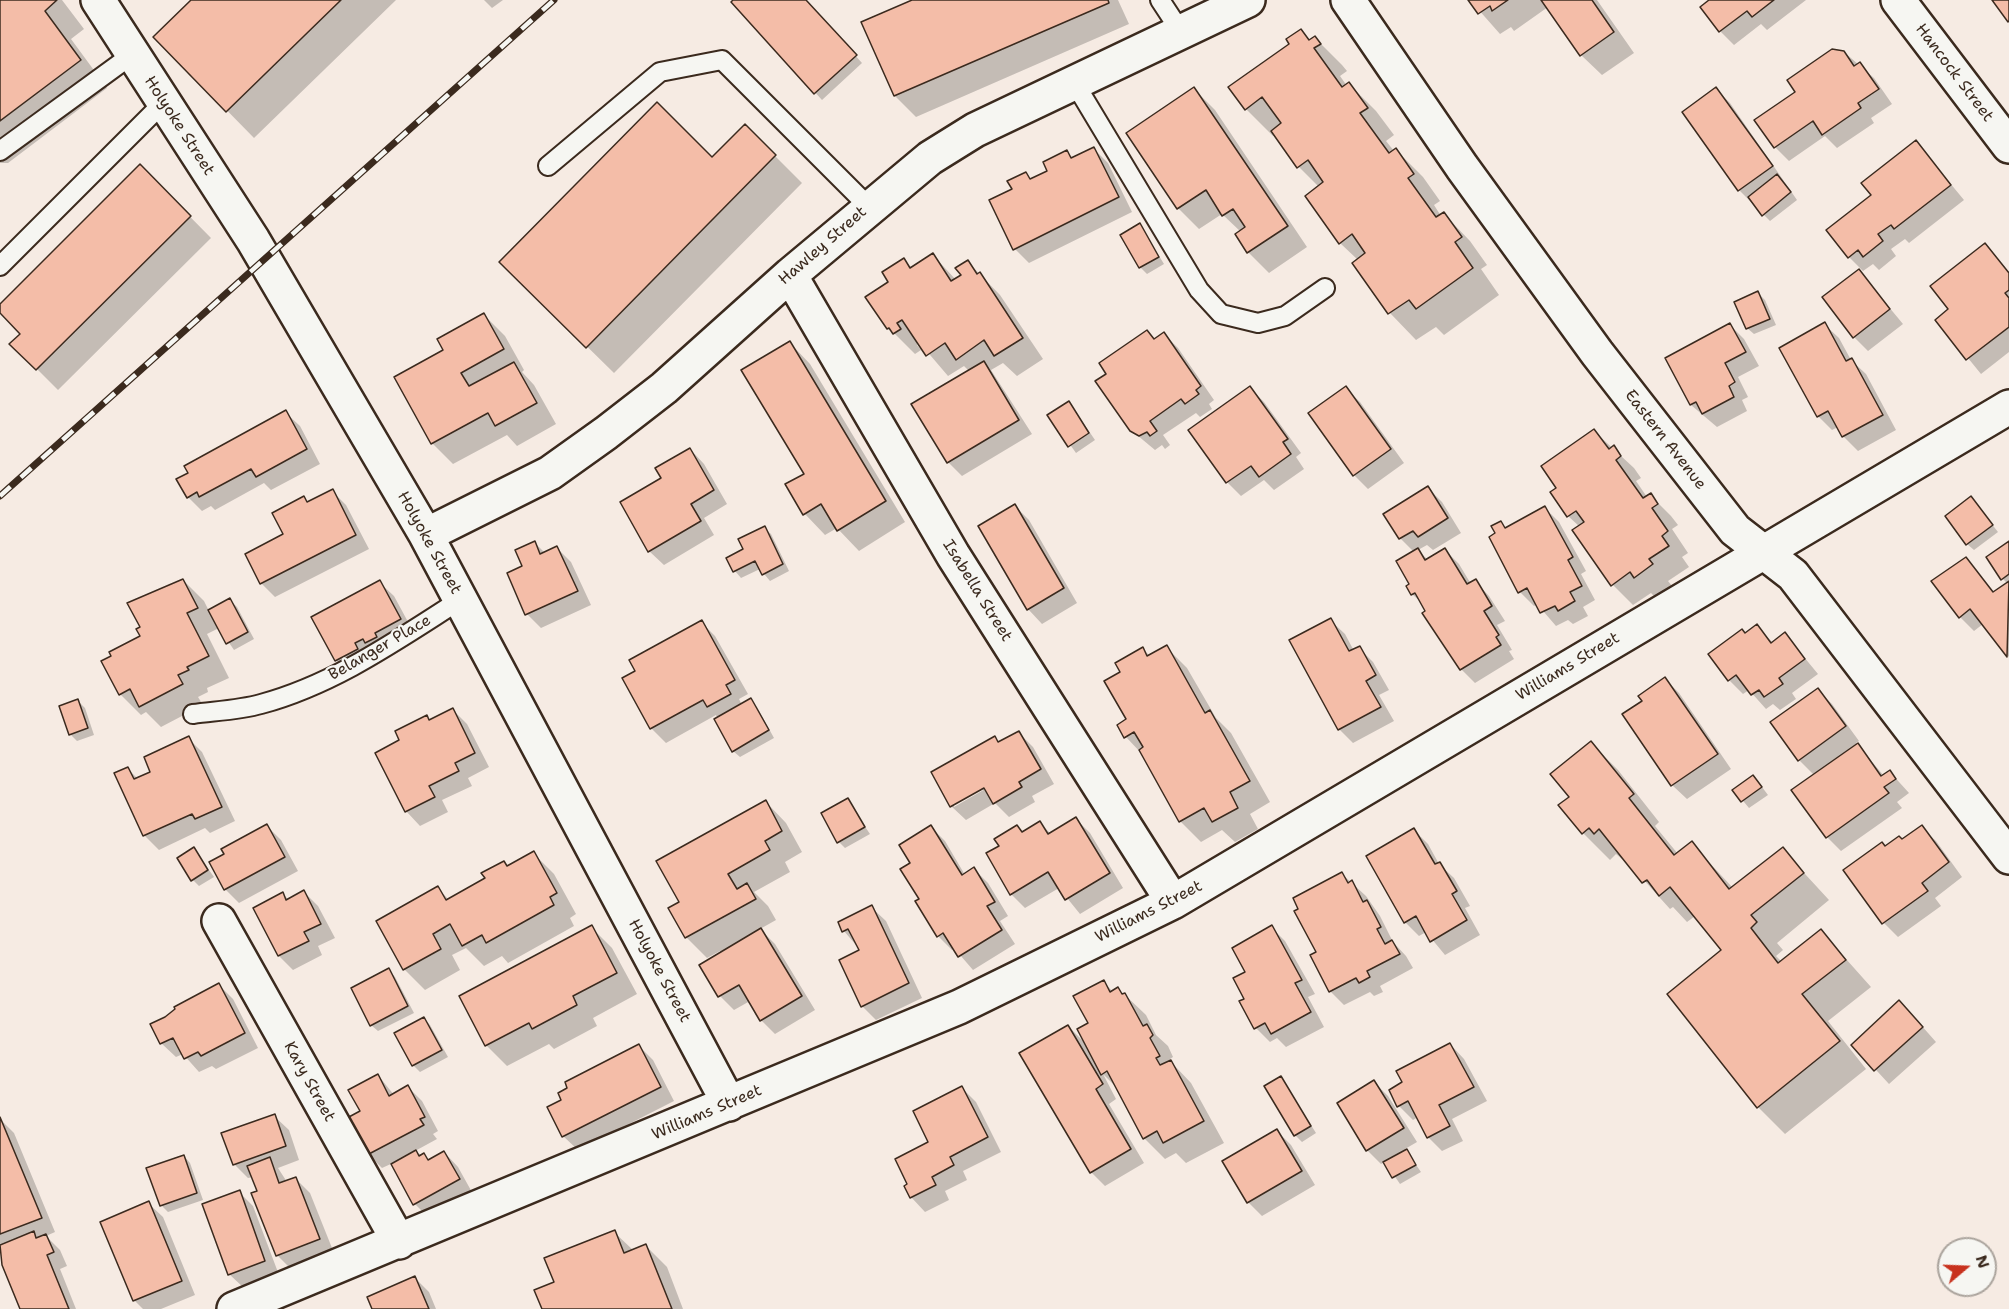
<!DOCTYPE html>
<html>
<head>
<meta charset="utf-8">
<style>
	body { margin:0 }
	#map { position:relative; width:2009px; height:1309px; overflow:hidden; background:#f6ebe3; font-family:"Shantell Sans",sans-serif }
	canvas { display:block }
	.north { position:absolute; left:1937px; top:1237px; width:60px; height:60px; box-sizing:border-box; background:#f6f6f2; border:2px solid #aba49d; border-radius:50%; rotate:71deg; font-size:16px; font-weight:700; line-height:24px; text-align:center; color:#3b2a1e }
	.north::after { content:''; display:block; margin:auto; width:21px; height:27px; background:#c8321e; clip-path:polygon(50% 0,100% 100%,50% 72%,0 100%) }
</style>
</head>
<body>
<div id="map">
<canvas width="2009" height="1309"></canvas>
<div class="north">N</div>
</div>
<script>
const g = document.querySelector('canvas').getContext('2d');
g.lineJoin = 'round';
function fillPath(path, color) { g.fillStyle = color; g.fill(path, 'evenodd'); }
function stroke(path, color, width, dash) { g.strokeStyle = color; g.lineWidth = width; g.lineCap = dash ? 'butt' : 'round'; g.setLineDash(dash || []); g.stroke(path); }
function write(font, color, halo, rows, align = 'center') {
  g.font = font + ' "Shantell Sans",sans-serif'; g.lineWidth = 4.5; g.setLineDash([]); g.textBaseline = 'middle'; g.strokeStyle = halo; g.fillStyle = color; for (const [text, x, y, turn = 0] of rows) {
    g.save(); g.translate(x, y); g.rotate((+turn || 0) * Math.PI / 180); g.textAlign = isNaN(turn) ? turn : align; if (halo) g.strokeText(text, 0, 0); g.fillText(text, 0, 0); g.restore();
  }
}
const shadow = new Path2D(`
	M0,0H62L84,29L71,39L107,88L8,163H0Z
	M193,0H396L254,138L155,37Z
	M484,0H503L492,8Z
	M735,0H805L862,63L822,100L733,2Z
	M916,0H1118L1129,24L916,117L895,96Z
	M1470,0H1597L1634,53L1602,75L1581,55L1548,7L1514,31L1511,27L1500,34Z
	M1711,0H1806L1767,30L1761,24L1734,45L1720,31Z
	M1301,31L1311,41L1315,38L1342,65L1347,71L1340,76L1347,86L1349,84L1376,111L1394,135L1386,141L1394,151L1396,150L1423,177L1440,201L1434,205L1441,216L1444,214L1470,241L1487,265L1481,269L1499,295L1444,335L1436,327L1416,340L1390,313L1354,263L1358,260L1340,243L1319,187L1299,167L1275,134L1273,136L1246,109Z
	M1844,52L1874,78L1892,104L1871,118L1874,123L1837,148L1825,136L1789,161L1775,147L1756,120L1797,92Z
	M1194,89L1215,110L1307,247L1269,273L1248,252L1241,232L1222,214L1199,229L1178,208L1128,133Z
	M1716,89L1730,103L1797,200L1770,221L1739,190Z
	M745,126L802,183L614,373L501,262L712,159Z
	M1916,142L1964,200L1909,243L1905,239L1891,249L1896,256L1879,270L1873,264L1863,271L1849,257L1873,195Z
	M1094,149L1108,163L1132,212L1029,263L1015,249L1014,190L1025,174L1032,180L1049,171L1067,152L1074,159Z
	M140,166L211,238L58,390L12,344L22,334L0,311V306Z
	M1140,225L1164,264L1147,274L1140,267Z
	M1985,245L2009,272V352L1981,374L1937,320L1950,310Z
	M933,255L956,280L963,275L967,261L1000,295L1043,359L1017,376L1003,363L991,370L1032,434L962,476L948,462L969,371L964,366L948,376L919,342L917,345L921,350L915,354L894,333L890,282L903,260L912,268Z
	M1859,271L1903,324L1868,351L1854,337Z
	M1758,293L1765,300L1776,325L1754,334L1747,328Z
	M484,315L505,336L524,370L522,372L534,385L556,424L517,446L507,435L453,464L432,443L396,377L445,350Z
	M1824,324L1839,338L1851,360L1866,374L1896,430L1858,451L1843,436L1838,427L1832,430L1818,416Z
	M1730,325L1744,339L1759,366L1738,377L1748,397L1742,400L1747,411L1717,427L1691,405Z
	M1147,332L1155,340L1164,334L1178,348L1214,400L1209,404L1212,409L1200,417L1196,413L1163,435L1170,445L1165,449L1162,445L1155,450L1131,430Z
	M790,343L810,364L905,522L859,551L837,528L825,535L805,514L806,474Z
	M1250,388L1264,402L1301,453L1296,457L1304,469L1274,490L1264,480L1241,496L1227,482Z
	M1345,388L1360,402L1404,463L1368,489L1354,475Z
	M1069,402L1095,440L1076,453L1049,415Z
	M285,412L300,426L320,464L271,490L264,483L215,510L211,506L202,511L188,497Z
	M1594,431L1634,468L1641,478L1636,481L1647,497L1650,495L1671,516L1678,525L1672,529L1688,553L1682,557L1689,567L1668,581L1672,586L1656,598L1651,593L1633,605L1613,585L1580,527L1568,516L1558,488Z
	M690,449L704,464L727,504L704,518L714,535L664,565L649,551L663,479Z
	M1428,488L1442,502L1461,533L1433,550L1427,545L1418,550L1428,560L1445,550L1459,564L1471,584L1475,581L1489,596L1505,621L1497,625L1512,650L1509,651L1514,659L1475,683L1461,669L1424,605L1412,594L1414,552L1400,538L1385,515Z
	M332,491L346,505L369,549L275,597L261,583L304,498L308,503Z
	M1971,498L1998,532L1974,550L1967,544Z
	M1015,506L1029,520L1077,603L1042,624L1028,609L980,526Z
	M1545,508L1559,522L1586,571L1581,574L1595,600L1583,607L1588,616L1573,624L1568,620L1556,626L1537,604L1534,606L1520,592L1497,534L1501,523L1506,529Z
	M764,528L771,534L789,571L770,581L760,569L741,578L735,571L745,550Z
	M535,543L545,553L557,548L571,562L591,605L541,628L527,614L524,567Z
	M2009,543V657L1983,624L1974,631L1960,617L1966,559L1995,593L2008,584L2003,579Z
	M183,580L204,601L209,611L230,600L237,607L254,639L234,650L219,628L207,634L229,678L207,688L208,692L198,697L203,705L161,727L146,712L141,715L120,694L142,637Z
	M379,582L394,596L414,633L350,674L336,660Z
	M1330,620L1345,634L1354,651L1359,648L1373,662L1389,690L1379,695L1394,721L1353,743L1339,729Z
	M701,622L715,636L748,694L739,699L742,705L750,700L757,707L774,738L740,757L733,751L716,715L666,743L652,729L624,679Z
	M1757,626L1773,643L1785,634L1818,674L1792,693L1796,699L1780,710L1773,704L1766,709L1749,690L1743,694L1729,680L1746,634Z
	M1166,647L1187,668L1216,718L1231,733L1270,802L1250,814L1258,829L1235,842L1222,830L1201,842L1180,821L1142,754L1126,737L1128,720L1122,673L1143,649L1150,656Z
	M1665,679L1679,693L1731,769L1687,799L1672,785L1624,714L1644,701Z
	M1818,690L1832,704L1859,741L1856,743L1884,776L1890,772L1909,793L1897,802L1902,808L1841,851L1827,837L1815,776L1799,760Z
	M78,701L85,708L94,735L77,741L70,734Z
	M453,710L467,724L489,767L468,778L472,786L442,800L448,812L420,826L406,811L377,754L401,741L427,717L431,721Z
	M1019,733L1033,747L1054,784L1032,796L1035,802L1009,817L995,803L966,820L951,806L995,738L1000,743ZM990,783L992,785L954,807V803Z
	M188,738L202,752L235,821L210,833L205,828L159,850L145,836L116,774L128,769L138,779L152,772Z
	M1591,743L1618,770L1659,822L1655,826L1678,854L1691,843L1733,888L1782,849L1829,900L1777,943L1783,950L1776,956L1782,962L1821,931L1871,987L1828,1021L1866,1069L1785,1134L1758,1107L1723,951L1695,916L1687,922L1673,907L1670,909L1624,858L1622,859L1616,854L1610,860L1583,833L1571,797Z
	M1759,783L1768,795L1749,808L1734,790Z
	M847,800L870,834L845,848L839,842Z
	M766,802L786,823L802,852L785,862L790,872L754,892L768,906L776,920L760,929L775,944L815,1010L775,1034L761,1020L750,1001L734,1010L720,996L701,966L722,954L720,951L707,958L686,937L670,909L681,902Z
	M1076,819L1090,833L1123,888L1080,914L1059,888L1025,908L1011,894L1001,846L1040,823L1051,834Z
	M267,826L281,840L298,871L239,903L225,889L226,854Z
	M931,827L945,841L965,875L974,869L988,883L1008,916L1000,921L1015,944L973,970L954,948L952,950L938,936L921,899L912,863Z
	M1921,827L1936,841L1962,877L1935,898L1941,906L1898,937L1884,923L1845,870L1885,847L1902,841Z
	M1414,830L1428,844L1439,864L1454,878L1470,906L1465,908L1480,935L1445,955L1426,932L1419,936L1405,922Z
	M194,849L214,877L199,886L193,880Z
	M533,853L554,874L576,914L570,918L574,926L508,963L502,956L484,966L466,948L452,955L460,970L425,990L404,969L378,921L438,888L449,900L487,879L504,863L508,867Z
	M1342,874L1366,896L1380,916L1393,942L1406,956L1413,968L1380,986L1383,992L1374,996L1370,992L1344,1005L1330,991L1318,953Z
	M304,892L318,906L335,938L318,946L322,955L293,970L279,956L255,909L283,894L289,900Z
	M871,907L886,921L922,998L876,1020L862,1006L861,951L844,931Z
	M591,927L612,948L637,994L593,1018L597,1026L554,1049L549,1044L507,1066L486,1045Z
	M1271,927L1285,941L1315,994L1308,997L1324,1027L1286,1047L1277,1038L1270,1042L1256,1028L1246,999L1247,972Z
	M389,970L395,977L414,1013L378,1031L371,1025Z
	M1104,982L1113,992L1118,989L1125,995L1146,1015L1156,1035L1168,1046L1173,1057L1170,1059L1173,1064L1191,1083L1224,1143L1186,1163L1176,1153L1165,1159L1144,1138L1119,1090L1103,1074L1116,1099L1109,1104L1144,1163L1105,1186L1091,1172L1068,1026L1086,1044Z
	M219,985L233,999L258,1048L216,1069L212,1066L199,1072L183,1054L176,1057L161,1043Z
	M1913,1016L1936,1042L1889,1084L1853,1045Z
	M424,1018L430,1025L448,1057L420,1072L413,1065Z
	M1450,1044L1464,1059L1487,1101L1452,1119L1463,1141L1442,1151L1428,1137L1418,1117L1413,1120L1399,1106L1391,1090L1404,1083Z
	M639,1046L653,1060L674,1101L578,1150L563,1136L564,1100Z
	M378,1075L394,1095L408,1087L422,1101L438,1131L433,1134L437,1139L415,1151L429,1160L444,1152L458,1167L473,1194L429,1218L415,1204L393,1163L382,1168L368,1154L362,1112Z
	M1281,1078L1316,1133L1302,1142L1295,1135Z
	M1374,1082L1388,1096L1417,1142L1405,1149L1421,1172L1400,1184L1385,1162L1381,1164L1367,1150Z
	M962,1088L976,1102L1001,1152L963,1171L967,1180L945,1191L949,1200L925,1212L911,1197L906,1187Z
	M274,1116L289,1130L299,1160L278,1168L287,1182L296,1179L310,1193L334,1253L291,1269L277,1255L253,1177L248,1178L234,1164Z
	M0,1119L14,1133L55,1232L46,1236L60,1250L67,1266L60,1269L76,1309H22L0,1252Z
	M1276,1130L1291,1145L1315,1185L1262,1216L1248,1202L1224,1161Z
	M184,1156L190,1163L203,1200L168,1212L161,1205Z
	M239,1192L253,1206L279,1275L244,1288L229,1274Z
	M148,1203L163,1217L195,1295L161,1309H143L134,1300Z
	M614,1232L634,1251L646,1246L667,1267L683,1309H544L556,1283Z
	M415,1278L429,1292L436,1309H374Z`);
const building = new Path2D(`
	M0,0H57L45,11L81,60L0,121Z
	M191,0H341L226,112L153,37Z
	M733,0H806L857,55L814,94L731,2Z
	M912,0H1108L1109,3L894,96L861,22Z
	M1468,0H1508L1492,11L1490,6L1478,14Z
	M1541,0H1592L1614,32L1580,56Z
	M1709,0H1774L1752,17L1747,11L1719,32L1700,7Z
	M1992,0H2009V21L2008,22Z
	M1301,29L1309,40L1315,36L1321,44L1314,48L1342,87L1349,82L1368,108L1360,113L1389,153L1396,148L1414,174L1408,178L1436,217L1444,212L1462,237L1455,242L1473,268L1416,309L1409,300L1388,314L1352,263L1365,253L1352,234L1339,244L1305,196L1323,182L1308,160L1297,168L1271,131L1281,123L1262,97L1245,110L1228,87L1289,44L1286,39Z
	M1832,49L1844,51L1854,66L1860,62L1879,89L1858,103L1861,108L1822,135L1813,121L1774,148L1754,120L1795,92L1787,80Z
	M1194,87L1288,226L1247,253L1235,234L1245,227L1233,209L1222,216L1206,190L1177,209L1126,133Z
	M1716,87L1773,166L1738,191L1682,112Z
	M657,102L712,157L745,124L776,155L586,348L499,262Z
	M1916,140L1951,185L1894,229L1891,225L1878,234L1883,241L1863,257L1858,250L1848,258L1826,230L1871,195L1861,183Z
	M1094,147L1119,197L1013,250L989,200L1012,189L1007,181L1026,172L1030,179L1047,171L1043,162L1067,150L1071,158Z
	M140,164L191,216L36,370L9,344L20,334L0,313V304Z
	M1777,174L1791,192L1762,216L1748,197Z
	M1140,223L1159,257L1139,268L1120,235Z
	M1985,243L2009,273V290L2005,293L2009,298V327L1966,360L1935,320L1948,309L1930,286Z
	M933,253L951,281L961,275L955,268L968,260L977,274L980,272L1023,338L994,356L984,340L956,360L945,343L926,356L902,320L897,323L901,329L893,334L889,328L887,329L865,297L888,282L882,272L904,258L910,268Z
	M1859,269L1890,309L1853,338L1822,297Z
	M1758,291L1770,319L1746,329L1734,302Z
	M484,313L504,349L461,373L469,386L514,362L537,403L495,426L488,413L431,444L394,377L443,350L437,339Z
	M1825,322L1846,361L1852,358L1883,415L1842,437L1828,411L1817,417L1779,348Z
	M1730,323L1746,352L1725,363L1735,382L1729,386L1734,397L1702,414L1696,402L1690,405L1665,358Z
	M1147,330L1154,339L1164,332L1201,386L1196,390L1199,394L1185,404L1181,399L1150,421L1157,431L1150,436L1147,432L1139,436L1130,431L1095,381L1106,374L1099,363Z
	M790,341L886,501L837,531L821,504L803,515L785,484L804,474L741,370Z
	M984,361L1019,420L947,463L911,404Z
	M1250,386L1288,439L1283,442L1291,454L1259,477L1251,466L1226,483L1188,430Z
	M1346,386L1391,449L1353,476L1308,413Z
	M1069,401L1089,433L1068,447L1047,415Z
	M286,410L307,449L256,477L251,469L199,497L197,492L187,498L176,479L188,473L184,466Z
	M1594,429L1609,449L1614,445L1621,456L1616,460L1643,498L1651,493L1658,504L1652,508L1668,531L1662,536L1669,546L1649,559L1653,564L1634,578L1630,572L1611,586L1572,530L1584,522L1576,511L1567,517L1550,492L1556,488L1541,466Z
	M690,448L714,490L691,504L701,521L648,552L620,502L661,478L655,468Z
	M1428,486L1448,518L1418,537L1413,531L1399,539L1383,514Z
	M333,489L356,535L260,584L245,554L283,534L272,513L304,496L307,502Z
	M1971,496L1993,525L1966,545L1945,516Z
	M1015,504L1064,588L1027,610L978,526Z
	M1545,506L1573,557L1568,560L1582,586L1570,592L1575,601L1558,611L1555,606L1540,613L1527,588L1518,593L1489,537L1495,533L1491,526L1501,521L1505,528Z
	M765,526L783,564L762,575L755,561L733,572L726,558L743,549L738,539Z
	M535,541L540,554L557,546L578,591L525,615L507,573L522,566L515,550Z
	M2009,541V574L2001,580L1986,557Z
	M1418,548L1425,560L1445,548L1467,584L1476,579L1492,606L1484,611L1499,635L1496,637L1501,645L1460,670L1422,613L1425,611L1415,593L1411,595L1406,586L1409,584L1396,561Z
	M1966,557L1993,592L2009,581L2007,657L1970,609L1959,618L1931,581Z
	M183,579L198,608L187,613L209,656L187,667L189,670L178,675L183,684L139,707L130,689L119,695L101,661L111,656L109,652L140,636L136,629L140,627L127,603Z
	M380,580L401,619L375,633L377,637L365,643L363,639L355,643L358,649L335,661L311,617Z
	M230,598L248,632L226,644L208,610Z
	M1331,618L1349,651L1360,646L1376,675L1366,681L1381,707L1338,730L1289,640Z
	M702,620L735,680L726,685L731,694L707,707L703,700L650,729L622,678L635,671L629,660Z
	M1757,624L1771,643L1785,632L1805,659L1779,678L1783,684L1764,697L1759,690L1751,695L1736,675L1728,681L1708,654L1742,629L1745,633Z
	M1167,645L1205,713L1210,710L1250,781L1230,792L1238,808L1212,822L1204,808L1179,822L1139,750L1143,747L1134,732L1124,738L1117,725L1126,719L1104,681L1120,672L1115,663L1143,647L1147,656Z
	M1665,677L1718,754L1671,786L1622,714L1642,701L1638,696Z
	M1818,688L1846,726L1798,761L1770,722Z
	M751,698L769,730L732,752L714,719Z
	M78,699L88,728L69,735L59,706Z
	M453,708L475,753L455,763L459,771L429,786L435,797L405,812L375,753L399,740L395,731L427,715L429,720Z
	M1019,731L1041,769L1019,782L1022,787L993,804L984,788L950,807L931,772L995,736L998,742Z
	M189,736L222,807L195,819L192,814L143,836L114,773L128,767L134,779L150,772L144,757Z
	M1591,741L1634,794L1629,798L1674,855L1692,841L1729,889L1783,847L1804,873L1751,915L1757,922L1751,928L1778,963L1821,929L1846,960L1802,994L1840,1041L1757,1108L1667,994L1721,950L1670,887L1659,896L1647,880L1642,883L1599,829L1594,834L1589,828L1582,834L1558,805L1569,797L1550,774Z
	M1858,743L1881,776L1890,770L1896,779L1884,787L1889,793L1826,838L1791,790Z
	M1753,775L1762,787L1741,802L1732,790Z
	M848,798L865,827L837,843L821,813Z
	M766,800L782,831L765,841L770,850L728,874L737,889L747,883L756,899L685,938L668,908L679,902L656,861Z
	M1076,817L1110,873L1065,900L1048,872L1010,895L986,853L999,846L994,839L1017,825L1022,832L1040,821L1048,834Z
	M267,824L285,857L224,890L209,862L224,854L221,849Z
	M931,825L962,875L974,867L995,902L987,906L1002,930L958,957L943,933L937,937L915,901L919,899L900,869L910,863L899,845Z
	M1922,825L1949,862L1922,883L1928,891L1882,924L1843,870L1882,842L1885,846L1899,836L1902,839Z
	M1414,828L1435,864L1440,862L1457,891L1452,894L1467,920L1430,942L1416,916L1404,923L1366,856Z
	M194,847L208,870L191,881L177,858Z
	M534,851L557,893L550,897L554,905L486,943L482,935L462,946L450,924L433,934L441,949L403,970L376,921L438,886L446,900L485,878L481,873L504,861L507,866Z
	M1342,872L1348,883L1352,880L1363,902L1367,900L1381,927L1377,929L1385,944L1392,940L1400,954L1367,971L1370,977L1359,983L1356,978L1329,992L1310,955L1316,952L1294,911L1298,909L1293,898Z
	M304,890L321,924L304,932L309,941L278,956L253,908L283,892L286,900Z
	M872,905L909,983L861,1007L839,960L859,950L848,929L842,932L838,922Z
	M592,925L617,973L573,996L577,1005L532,1029L529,1023L485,1046L459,996Z
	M1272,925L1302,980L1295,983L1311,1012L1271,1034L1265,1023L1254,1029L1239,1001L1244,999L1233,978L1245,972L1232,948Z
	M761,928L802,996L760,1021L739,985L718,997L699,965Z
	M389,968L408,1006L370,1026L351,988Z
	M1104,980L1110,992L1118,987L1122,994L1125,993L1143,1026L1147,1024L1153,1035L1150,1038L1160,1056L1156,1058L1160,1065L1171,1060L1204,1121L1163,1143L1157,1131L1143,1139L1107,1071L1101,1075L1077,1029L1088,1023L1073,996Z
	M219,983L245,1033L201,1056L198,1052L184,1059L173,1038L160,1044L150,1024L165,1017L175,1009L174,1007Z
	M1899,1000L1923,1027L1874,1071L1851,1045Z
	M424,1017L442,1050L412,1066L394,1033Z
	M1068,1025L1103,1084L1096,1089L1131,1149L1090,1173L1019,1053Z
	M1450,1043L1474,1087L1439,1105L1450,1126L1427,1138L1408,1101L1397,1107L1389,1090L1402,1082L1396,1071Z
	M639,1044L661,1087L562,1137L547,1107L561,1100L558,1093L567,1088L565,1082Z
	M378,1074L389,1096L408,1085L425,1117L420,1119L424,1125L367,1155L347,1118L360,1111L348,1090Z
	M1281,1076L1311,1126L1294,1136L1264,1086Z
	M1374,1080L1404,1128L1366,1151L1337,1103Z
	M962,1086L988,1137L950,1157L954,1165L932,1177L936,1185L910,1198L904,1186L907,1184L895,1159L928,1142L913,1111Z
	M275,1114L286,1146L233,1165L221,1133Z
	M0,1117L42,1218L0,1234Z
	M1277,1129L1302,1171L1247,1203L1222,1161Z
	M1407,1149L1416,1165L1392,1178L1383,1162Z
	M416,1150L419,1156L424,1153L428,1160L444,1151L460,1179L413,1205L391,1164Z
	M184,1155L197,1193L160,1206L146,1168Z
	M270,1157L279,1183L296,1177L320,1239L276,1256L251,1193L257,1191L247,1166Z
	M240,1190L265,1261L228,1275L202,1204Z
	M149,1201L182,1281L133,1301L100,1222Z
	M615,1230L624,1253L646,1244L672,1309H542L534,1290L554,1282L544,1258Z
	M34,1231L36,1238L46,1234L54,1252L47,1255L69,1309H20L2,1265L0,1245Z
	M415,1276L429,1309H372L367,1297Z`);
const service = new Path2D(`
	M1160,0L1181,32
	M1074,82L1199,290L1221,314L1258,323L1285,316L1325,288
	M0,151L133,54
	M548,166L660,72L722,60L869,207
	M0,266L164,102
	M193,714C215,711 240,710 261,704C335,684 397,640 460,600`);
const minor = new Path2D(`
	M98,0L253,240L426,535L729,1104
	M1348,0L1462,167L1597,353L1735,530L1793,575L2009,857
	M1898,0L2009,146
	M790,275L953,555L1173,902
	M426,535L550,473L606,433L664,388L790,275L930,158L975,130L1248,0
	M219,921L399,1242
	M234,1309L959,1007L1173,902L2009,407`);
const rail = new Path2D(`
	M0,496L554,0`);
const streetNames = [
	["Hancock Street",1954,73,53],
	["Holyoke Street",179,126,57],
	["Hawley Street",823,246,-41],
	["Eastern Avenue",1665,440,52],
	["Holyoke Street",429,543,61],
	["Isabella Street",977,591,58],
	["Belanger Place",380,648,-30],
	["Williams Street",1568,667,-31],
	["Williams Street",1149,912,-27],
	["Holyoke Street",659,971,62],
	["Kary Street",309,1082,61],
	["Williams Street",707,1113,-23]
];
fillPath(shadow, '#0003');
fillPath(building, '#f4bda8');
stroke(building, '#3b2a1e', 1.5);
stroke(service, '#3b2a1e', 22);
stroke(minor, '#3b2a1e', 38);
stroke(service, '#f6f6f2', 18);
stroke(minor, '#f6f6f2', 33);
stroke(rail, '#3b2a1e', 7);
stroke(rail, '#f6f6f2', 4.5, [14]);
write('16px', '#3b2a1e', '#f6f6f2', streetNames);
</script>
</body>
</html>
